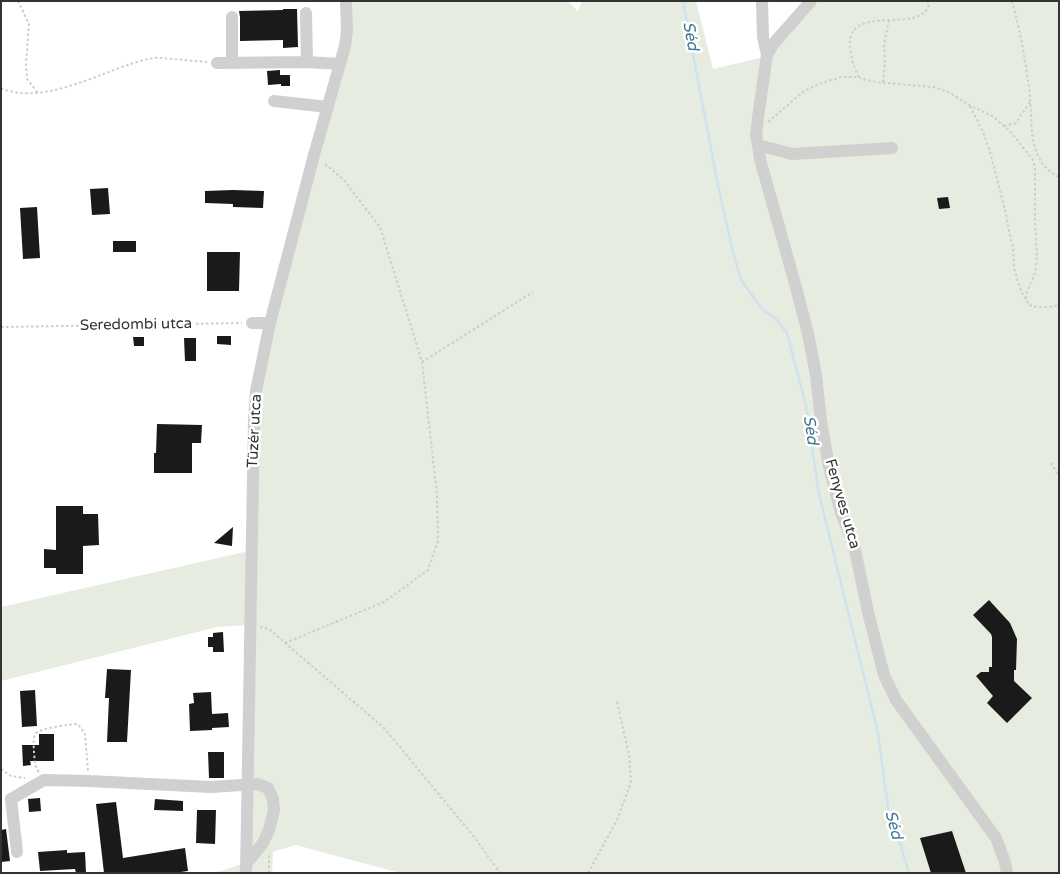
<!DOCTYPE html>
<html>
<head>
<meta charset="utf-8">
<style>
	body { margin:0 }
	#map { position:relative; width:1060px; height:874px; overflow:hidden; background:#fff; font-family:"Varela Round",sans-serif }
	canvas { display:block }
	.frame { position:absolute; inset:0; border:2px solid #333; pointer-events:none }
</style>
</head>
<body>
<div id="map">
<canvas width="1060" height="874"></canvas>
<div class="frame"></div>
</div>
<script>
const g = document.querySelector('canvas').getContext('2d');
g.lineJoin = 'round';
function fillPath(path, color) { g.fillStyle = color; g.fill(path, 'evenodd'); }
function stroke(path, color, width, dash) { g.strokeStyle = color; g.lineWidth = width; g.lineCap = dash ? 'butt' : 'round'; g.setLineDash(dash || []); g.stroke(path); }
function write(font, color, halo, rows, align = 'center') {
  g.font = font + ' "Varela Round",sans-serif'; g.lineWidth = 5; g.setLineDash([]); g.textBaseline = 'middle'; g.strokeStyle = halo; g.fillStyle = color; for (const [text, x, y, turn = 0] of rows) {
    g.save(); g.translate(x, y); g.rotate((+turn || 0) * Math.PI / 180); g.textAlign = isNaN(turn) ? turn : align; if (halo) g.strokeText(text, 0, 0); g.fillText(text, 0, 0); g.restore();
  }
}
const green = new Path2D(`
	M345,1H568L578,11L582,1H696L713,69L768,56L813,1H1059V873H400L296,845L273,852L272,873H212L221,871L245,863L248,625L217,627L1,681V607L249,551L251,419L344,46Z`);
const stream = new Path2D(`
	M683,1L718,186L733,252L741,280L762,309L777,320L787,333L806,406L819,494L878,733L890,823L899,840L909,873`);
const building = new Path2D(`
	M283,9H297L298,47L283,48V40L240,41V17L239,11L283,10Z
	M280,70V75H290V86H281V84L268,85L267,71Z
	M108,188L110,214L92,215L90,189Z
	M233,190L264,191L263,208L233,207V204L205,203V191Z
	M948,197L950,208L939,209L937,198Z
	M37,207L40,258L23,259L20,208Z
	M113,241H136V252H113Z
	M207,252H240L239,291H207Z
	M217,336H231V345L217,344Z
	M133,337H144V346H134Z
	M184,338H196V361H185Z
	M157,424L202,425L201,443H192V473H154V453H156Z
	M56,506H83V514H98L99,545L83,546V574H56V568H44V549L56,550Z
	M233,527L232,546L214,543Z
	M989,600L1010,623L1017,639L1016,670H1014V681L1032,698L1007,723L987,703L993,696L976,676L981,672H989V667H992V637L991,634L973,615Z
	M223,632L224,652H213V647H208V637H213V633Z
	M107,669L131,670L127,742H107L109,698H105Z
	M35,690L37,726L22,727L20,691Z
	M211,692L212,714L228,713L229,727L212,728V730L190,731L189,704L194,703L193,693Z
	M39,734H54V761H30L31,765L23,766L22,745H39Z
	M208,752H224V778H209Z
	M40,798L41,811L29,812L28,799Z
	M155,799L183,801V811L154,810Z
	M116,802L123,858L185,848L188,871L174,873H104L96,804Z
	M197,810H216L215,844L196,843Z
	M6,829L10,861L1,862V830Z
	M952,831L966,873H931L920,838Z
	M67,850V853L85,852L86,873H76L75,869L40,871L38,852Z`);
const path = new Path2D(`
	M18,1L29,24L26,63L27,79L38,93
	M1012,1C1020,29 1025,59 1029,87C1034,118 1024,160 1059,177
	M859,77C854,68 851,57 850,47C846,1 922,36 929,4L927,1
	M883,82L885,64L884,44L889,20
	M1,88C46,108 109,66 153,58C160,57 166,59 173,59C184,60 196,61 207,62
	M970,106L984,134L990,152L1006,214L1009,232L1013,246L1014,268L1020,288L1026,300
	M768,122L804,91L824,82L842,77H859L862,79L876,82L934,87L950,93L969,105L992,116L1010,131L1033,160L1035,168V220L1037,257L1035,273L1027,292L1026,300C1028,302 1028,305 1032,306C1039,308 1052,307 1059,305
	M1004,126L1016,123L1030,102
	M1,327L242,323
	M422,362L533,292
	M1051,463L1059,476
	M260,627L269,629L384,728L475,838L500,873
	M285,643L384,602L428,570L438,541L437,495L422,362L380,227L343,179L324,163
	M1,769L11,776L25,778
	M39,772C34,766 35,760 34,753C34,747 32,738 36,733C41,728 71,724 78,724L85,734L88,771
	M269,873V853
	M588,873L617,820L631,782L629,755L617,701`);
const minor = new Path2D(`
	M762,1L763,37L767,55
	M811,1L774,43L767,55L759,110L756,135L758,145L760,159L797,291L808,334L816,375L821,421L829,467L841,513L854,545L868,612L884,675L896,700L996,838L1005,862L1007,873
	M306,13L307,62
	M232,17V62
	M217,63L307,62L340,64
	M274,101L328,107
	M758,145L792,154L892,148
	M252,323H270
	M17,852L11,799L44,780L89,781L211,787L257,784L268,788L273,799L274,810L269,830L263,843L246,864
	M246,873L254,420L256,391L270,323L314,155L345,46L347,31L346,1`);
const streetNames = [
	["Seredombi utca",136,325,-1],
	["Tüzér utca",255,431,-87],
	["Fenyves utca",842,504,74]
];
const waterNames = [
	["Séd",690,36,80],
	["Séd",810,430,82],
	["Séd",893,825,75]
];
fillPath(green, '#e6ecdf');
stroke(stream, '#cfe2ee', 2.5);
fillPath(building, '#1a1a1a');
stroke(path, '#cdcdcd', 2, [2.5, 2.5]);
stroke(minor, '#d0d0d0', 12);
write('15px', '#333', '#fff', streetNames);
write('italic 16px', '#3f7597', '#fff', waterNames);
</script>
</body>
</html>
